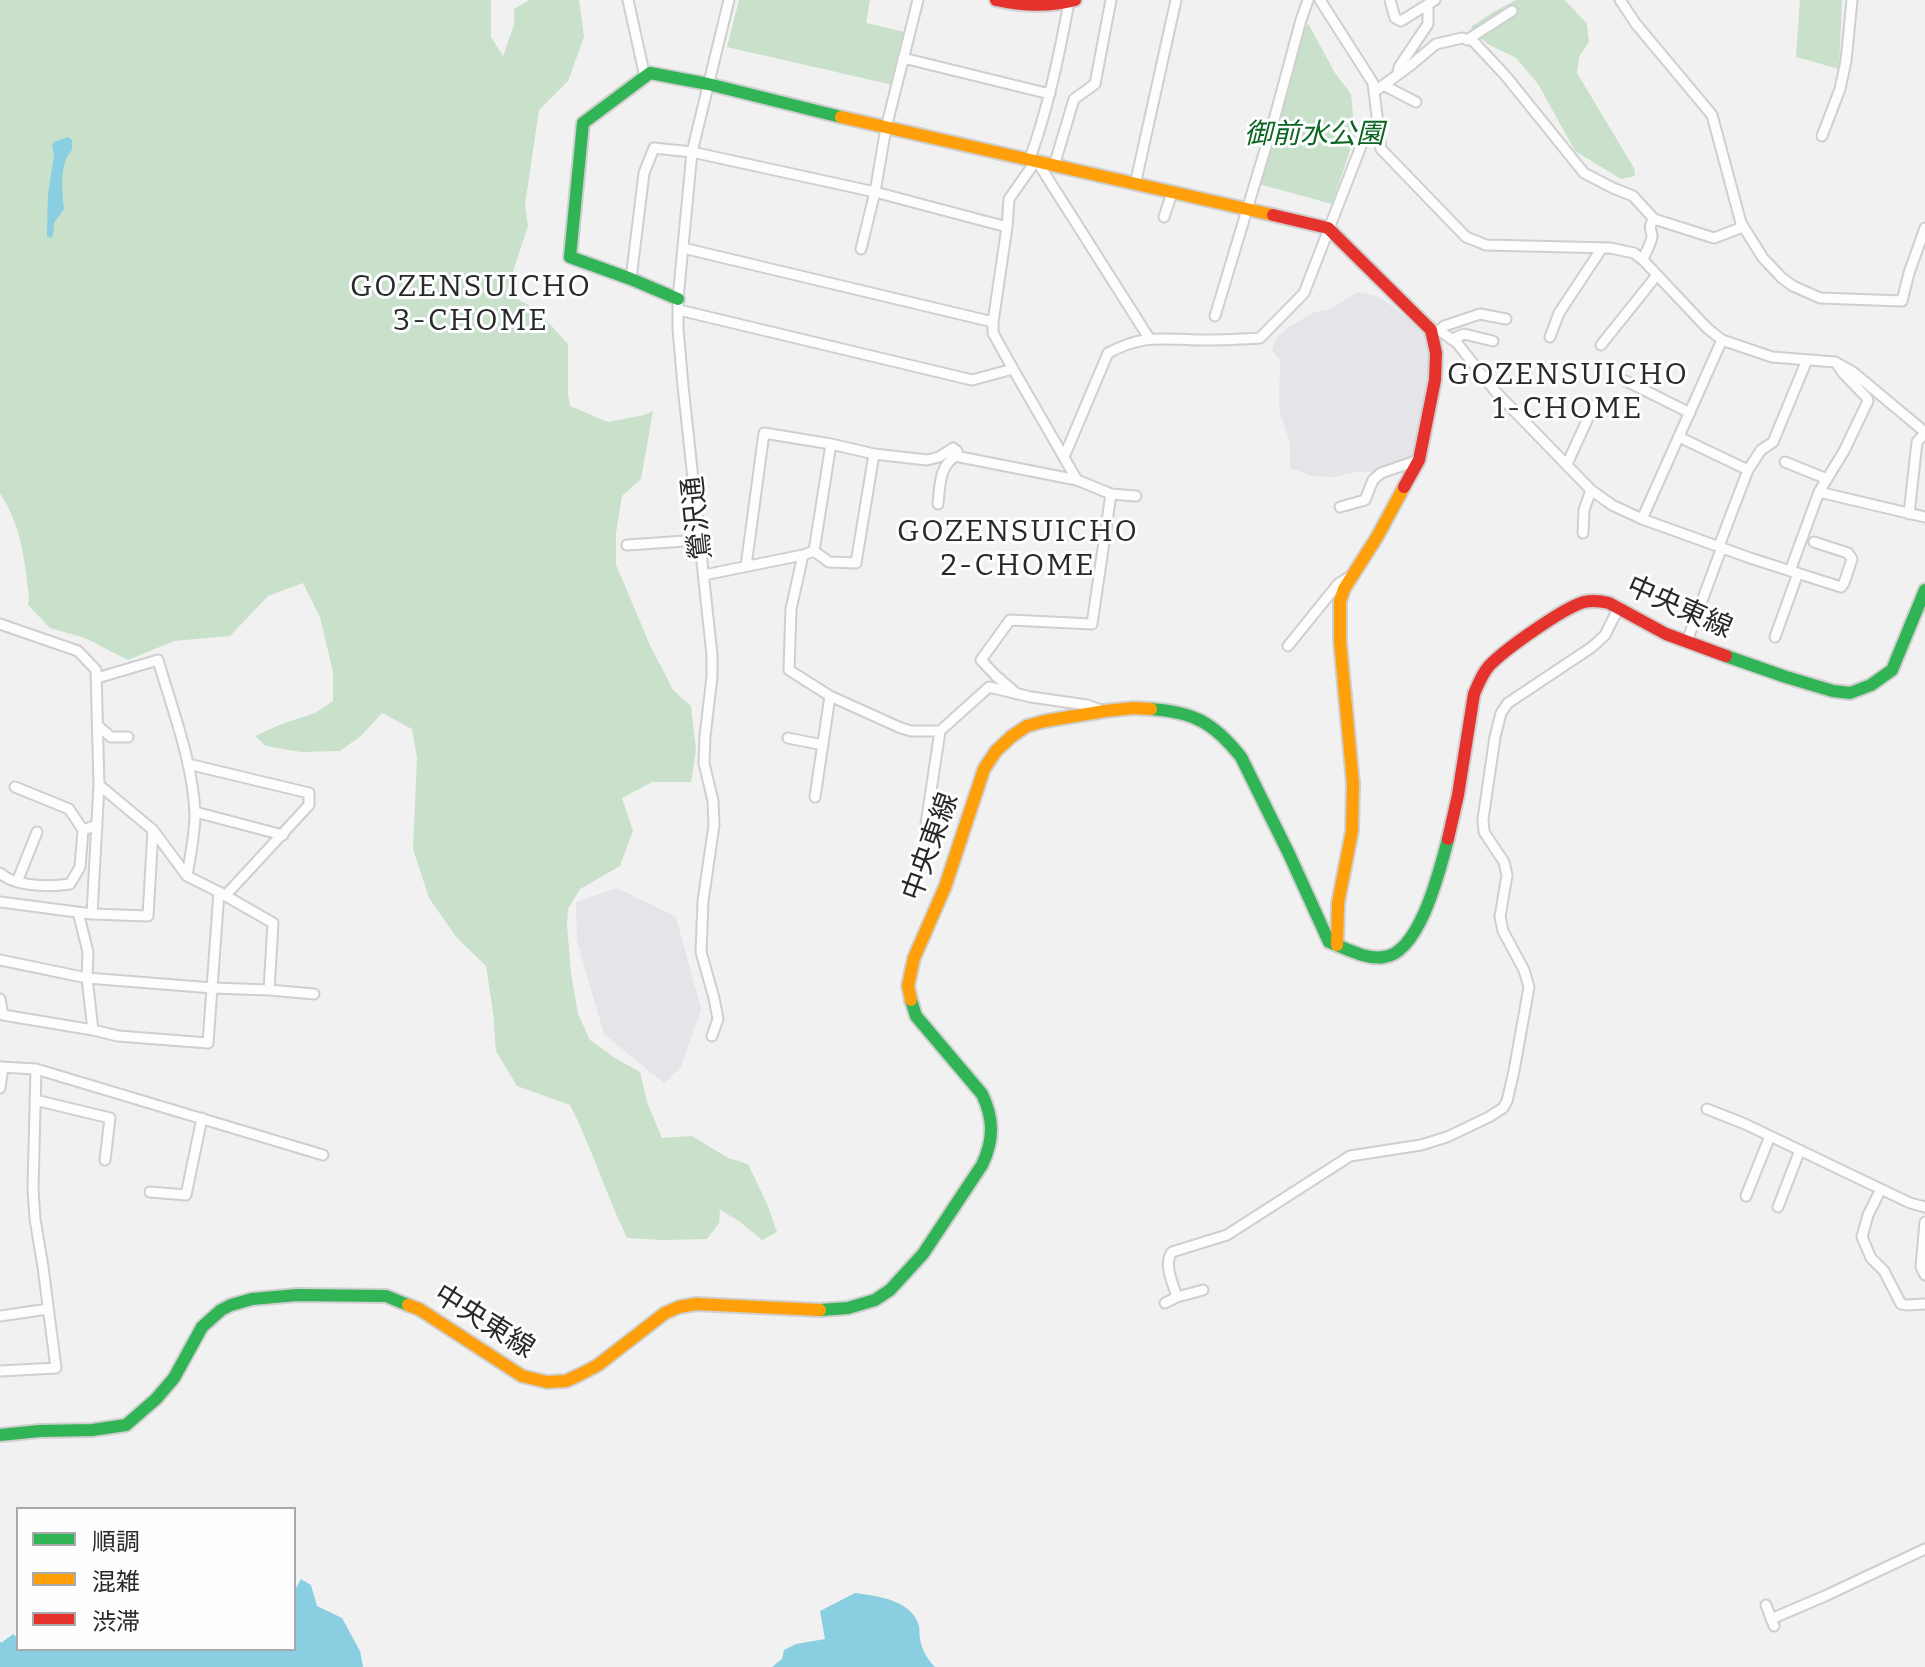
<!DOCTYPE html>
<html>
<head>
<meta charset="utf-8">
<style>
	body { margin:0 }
	#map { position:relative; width:1925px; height:1667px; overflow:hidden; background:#f1f1f1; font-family:Bitter,"Noto Sans JP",serif }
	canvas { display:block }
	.legend { position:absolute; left:16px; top:1507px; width:280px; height:144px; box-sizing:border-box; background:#fdfeff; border:2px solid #a8a9aa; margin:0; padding:10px 14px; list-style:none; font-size:24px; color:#29292a }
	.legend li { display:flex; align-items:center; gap:16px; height:40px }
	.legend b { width:40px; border:2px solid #a8a9aa }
</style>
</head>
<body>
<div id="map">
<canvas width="1925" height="1667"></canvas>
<ul class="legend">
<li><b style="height:10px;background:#30b455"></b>順調</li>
<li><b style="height:10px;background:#ff9f0a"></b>混雑</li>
<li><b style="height:10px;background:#e5322d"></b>渋滞</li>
</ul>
</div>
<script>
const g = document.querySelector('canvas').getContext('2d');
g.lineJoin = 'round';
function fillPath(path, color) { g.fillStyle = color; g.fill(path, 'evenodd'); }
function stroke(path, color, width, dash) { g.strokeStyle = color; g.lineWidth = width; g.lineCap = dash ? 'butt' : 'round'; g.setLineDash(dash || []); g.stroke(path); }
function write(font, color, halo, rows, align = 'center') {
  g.font = font + ' Bitter,"Noto Sans JP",serif'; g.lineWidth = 6; g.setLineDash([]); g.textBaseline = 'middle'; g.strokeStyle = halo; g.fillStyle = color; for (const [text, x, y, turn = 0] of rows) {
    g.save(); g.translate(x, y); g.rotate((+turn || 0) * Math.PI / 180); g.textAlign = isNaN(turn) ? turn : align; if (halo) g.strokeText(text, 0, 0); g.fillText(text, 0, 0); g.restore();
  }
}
const built = new Path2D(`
	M1357,292L1380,297L1406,317L1428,338L1431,358L1419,436L1412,456L1374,472H1357L1333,477L1312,476L1290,468V443L1279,409L1280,360L1272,350L1277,337L1289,327L1315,312L1331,309Z
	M617,888L676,917L701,1009L681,1067L664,1083L604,1034L577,941L576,902Z`);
const green = new Path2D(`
	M0,0H491V37L503,56L514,25V9L529,0H579L584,37L568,81L539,110L525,205L528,226L506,293L536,309L568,344V394L570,406L608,422L644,415L653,411L641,479L622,496L616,533V565L650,645L673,690L691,706L696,750L691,782H652L622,798L633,831L620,866L580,889L568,909L567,925L571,973L578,1014L590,1040L615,1058L640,1072L647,1102L662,1138L692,1136L728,1158L748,1164L768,1206L777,1232L762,1240L739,1221L720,1210L719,1223L707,1239L663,1240L627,1238C606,1194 592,1148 570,1105L517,1086L496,1051L493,1012L486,966L457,938L429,898L413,849L417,758L412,729L382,713L361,736L340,751L301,752L266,746L255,736L279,725L315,713L333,701V672L320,617L303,583L268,596L230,636L174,641L128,660L85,638L50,628L28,605L29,598C25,561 21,525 0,493Z
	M739,0H870L866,23L905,32L893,85L727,47Z
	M1516,0H1565L1587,24L1589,42L1579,57L1577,73L1634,168L1635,176L1621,179L1575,151L1538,84L1516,58L1488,44L1471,30L1472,26L1495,11Z
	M1800,0H1842L1839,69L1796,57Z
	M1307,24L1309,25L1335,73L1351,94L1355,136L1332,204L1259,184Z`);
const water = new Path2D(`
	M68,137L72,140V150C59,163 62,192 64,209L54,223L53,235L51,238L47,236V232L48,194L54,155L52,146L54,142Z
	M301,1579L311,1585L317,1606L342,1618L360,1651L363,1667H0V1641L1,1643L13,1634L18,1638V1649H294V1588H296Z
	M855,1593C878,1596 912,1600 919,1626C920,1631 919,1635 920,1639C922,1650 927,1659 935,1667H772L782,1659L784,1650L796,1644L825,1639L820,1611Z`);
const street = new Path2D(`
	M628,0L645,77
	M1320,0L1373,83L1381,149L1466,237L1486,245L1610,248L1634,253L1643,260L1707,328L1722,340L1772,357L1835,362L1853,372L1925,432
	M1390,0L1395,18L1401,21L1435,0
	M1620,0L1636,24L1712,115L1741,223L1763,258L1782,278L1793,286L1820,298L1902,301L1909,273L1925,228
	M1467,40L1512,11
	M903,58L1050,94
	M1398,73L1399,67L1428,24V5
	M1383,85L1416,102
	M1374,92L1411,65L1436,44L1462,38L1473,41L1505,75L1584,173L1613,188L1633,196L1654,219L1714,238L1743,227
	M1822,136L1840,89L1846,61L1852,0
	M1029,161C1048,109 1059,56 1069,2
	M1038,163L1149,338
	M1054,166L1074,99L1095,84L1111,0
	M1135,185L1176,0
	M1164,217L1172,193
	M683,248L993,322
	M861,249L875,192L886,128L918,0
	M1643,260C1645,252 1652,243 1652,236C1651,228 1648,227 1654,219
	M631,279L644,173L654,148L692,152L875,192L1007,227
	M679,310L972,380L1013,369L1077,480
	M1215,316L1274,120L1301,20L1308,0
	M1431,330L1440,331L1457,343L1495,391L1591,490L1612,505L1642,519L1750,558L1841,587L1844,583L1852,559L1848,553L1814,542
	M1439,331L1444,326L1480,314L1506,319
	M1550,337L1559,313L1602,248
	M1452,339L1464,334L1493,341
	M1601,345L1657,275
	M1013,369L993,333V322L1007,227L1009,199L1035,162
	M1626,381L1690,413
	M1679,437L1748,470L1761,450L1773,442L1807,360
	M874,454L927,460L939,457L953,448L957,451V455C939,466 940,485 938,504
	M955,456L1077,480L1111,494L1092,624L1010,620L981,660L995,675L1017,694
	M1064,457L1108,353C1146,333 1162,340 1202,340C1221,340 1240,339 1260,338L1304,293L1368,128L1378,123
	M1785,462L1827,479
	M1567,464L1594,405
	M1819,492L1925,517
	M1111,494L1136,496
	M1340,507L1365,500L1373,480L1381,473L1419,460
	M1909,514L1917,442L1925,433
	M1642,519L1722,340
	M1583,533L1584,510L1591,490
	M627,545L700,540
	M1719,546L1748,470
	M803,555L791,609L789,670L830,696L901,728L911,731H940
	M746,566L764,433L831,444L874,454L856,563L829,562L814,551
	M1790,571L1819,492L1844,451L1868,401L1867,398L1843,373L1837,364
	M704,575L803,555L814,551L831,444
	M0,624L78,651L96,670L99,785L92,914
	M1775,637L1798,573
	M1687,641L1722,547
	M1288,646L1338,584L1349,577
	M97,678L158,660C172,709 193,762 195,814C195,835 190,856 187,876
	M98,726L111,737H128
	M788,738L823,745
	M188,764L309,793V805L225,896
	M15,787L69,809L83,830
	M815,797L830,696
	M195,812L283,835
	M926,824L940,731L989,687L1031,697L1087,705L1101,710
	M0,873C15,887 50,887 70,884L80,867L83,830L97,825
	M17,882L37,832
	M0,902L92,914L148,916L153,830
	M78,912L88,952L87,978L93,1030L118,1036L208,1043L219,892
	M0,960L87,978L213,988L269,990L273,923L219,892L187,876L153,830L99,785
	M269,990L314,994
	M0,999L3,1015L93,1030
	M712,1036L718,1019L714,998L701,952L703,901L714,825L713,801L704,763L705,736L712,677V655L683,386L678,329V299L692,152L729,0
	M0,1067L36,1069L323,1155
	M0,1088L3,1067
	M35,1100L110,1118L105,1160
	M1707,1109L1745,1124L1910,1203L1925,1207
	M1881,1189L1868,1215L1862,1237L1871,1258L1884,1271L1901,1304L1906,1305L1925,1304
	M150,1192L186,1195L202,1118
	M1746,1196L1770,1136
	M1778,1207L1800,1150
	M1925,1222L1921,1267L1925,1275
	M1177,1297C1173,1283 1163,1265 1172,1252L1227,1235L1350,1156L1421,1145L1447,1137L1489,1117L1503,1108L1507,1101L1514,1071L1529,987L1524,970L1503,931L1500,917L1507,875L1504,862L1484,832L1483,819L1495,737L1501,713L1508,703L1592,647L1605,635L1619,607
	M1165,1303L1177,1297L1203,1290
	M0,1316L48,1309
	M0,1371L56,1368L43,1267L35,1219L33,1189L36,1069
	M1766,1605L1774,1626
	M1771,1619L1825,1596L1925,1549`);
const fast = new Path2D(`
	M678,299L631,279L570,257L583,123L650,73L708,84L841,117
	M1726,656L1786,677L1833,691L1850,693L1871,685L1892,670L1925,590
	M1151,709C1194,712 1214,723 1241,757L1289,854L1329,942C1345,948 1366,960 1384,957C1420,953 1440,869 1448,839
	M820,1310L848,1308L875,1300L890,1290L923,1254L982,1165C994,1140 994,1119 982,1094L916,1016L911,1000
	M0,1435L39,1431L92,1430L126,1425L156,1399L174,1378L202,1327L221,1310L231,1305L252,1299L297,1295L386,1296L408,1305`);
const slow = new Path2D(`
	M841,117L1273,215
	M1337,945L1338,903L1352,831L1353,784L1340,641V601L1344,589L1377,537L1404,487
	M911,1000L908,986L914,958L945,887L984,769L996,751L1012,736L1027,726L1045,721L1105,711L1133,708L1151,709
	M408,1305L419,1309L522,1376L547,1382L566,1381L581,1374L598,1365L665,1313L679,1307L696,1304L820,1310`);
const jam = new Path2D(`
	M996,0C1023,6 1049,7 1075,0
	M1273,215L1328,228L1431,330L1436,353L1435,380L1419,460L1404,487
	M1448,839L1458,795L1474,694C1478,684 1482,674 1489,666C1504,650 1563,608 1584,602C1592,600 1601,601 1609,603L1666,634L1726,656`);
const parkNames = [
	["御前水公園",1314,135]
];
const streetNames = [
	["鶯沢通",698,518,-96],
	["中央東線",1679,608,24],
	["中央東線",931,847,-70],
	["中央東線",484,1322,32]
];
const neighbourhoodNames = [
	["GOZENSUICHO",471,288],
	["3-CHOME",471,322],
	["GOZENSUICHO",1568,376],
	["1-CHOME",1568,410],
	["GOZENSUICHO",1018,533],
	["2-CHOME",1018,567]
];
fillPath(built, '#e4e4e9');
fillPath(green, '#c9e0ca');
fillPath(water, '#8acee1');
stroke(street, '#cfcfcf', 13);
stroke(fast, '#cfcfcf', 16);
stroke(slow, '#cfcfcf', 16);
stroke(jam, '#cfcfcf', 16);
stroke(street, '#fdfdfd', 9);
stroke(fast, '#30b455', 12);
stroke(slow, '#ff9f0a', 12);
stroke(jam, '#e5322d', 12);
write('italic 28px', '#0b6420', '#fdfeff', parkNames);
write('28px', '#29292a', '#fdfeff', streetNames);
g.letterSpacing = '2px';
write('30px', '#29292a', '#fdfeff', neighbourhoodNames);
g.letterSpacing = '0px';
</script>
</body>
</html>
